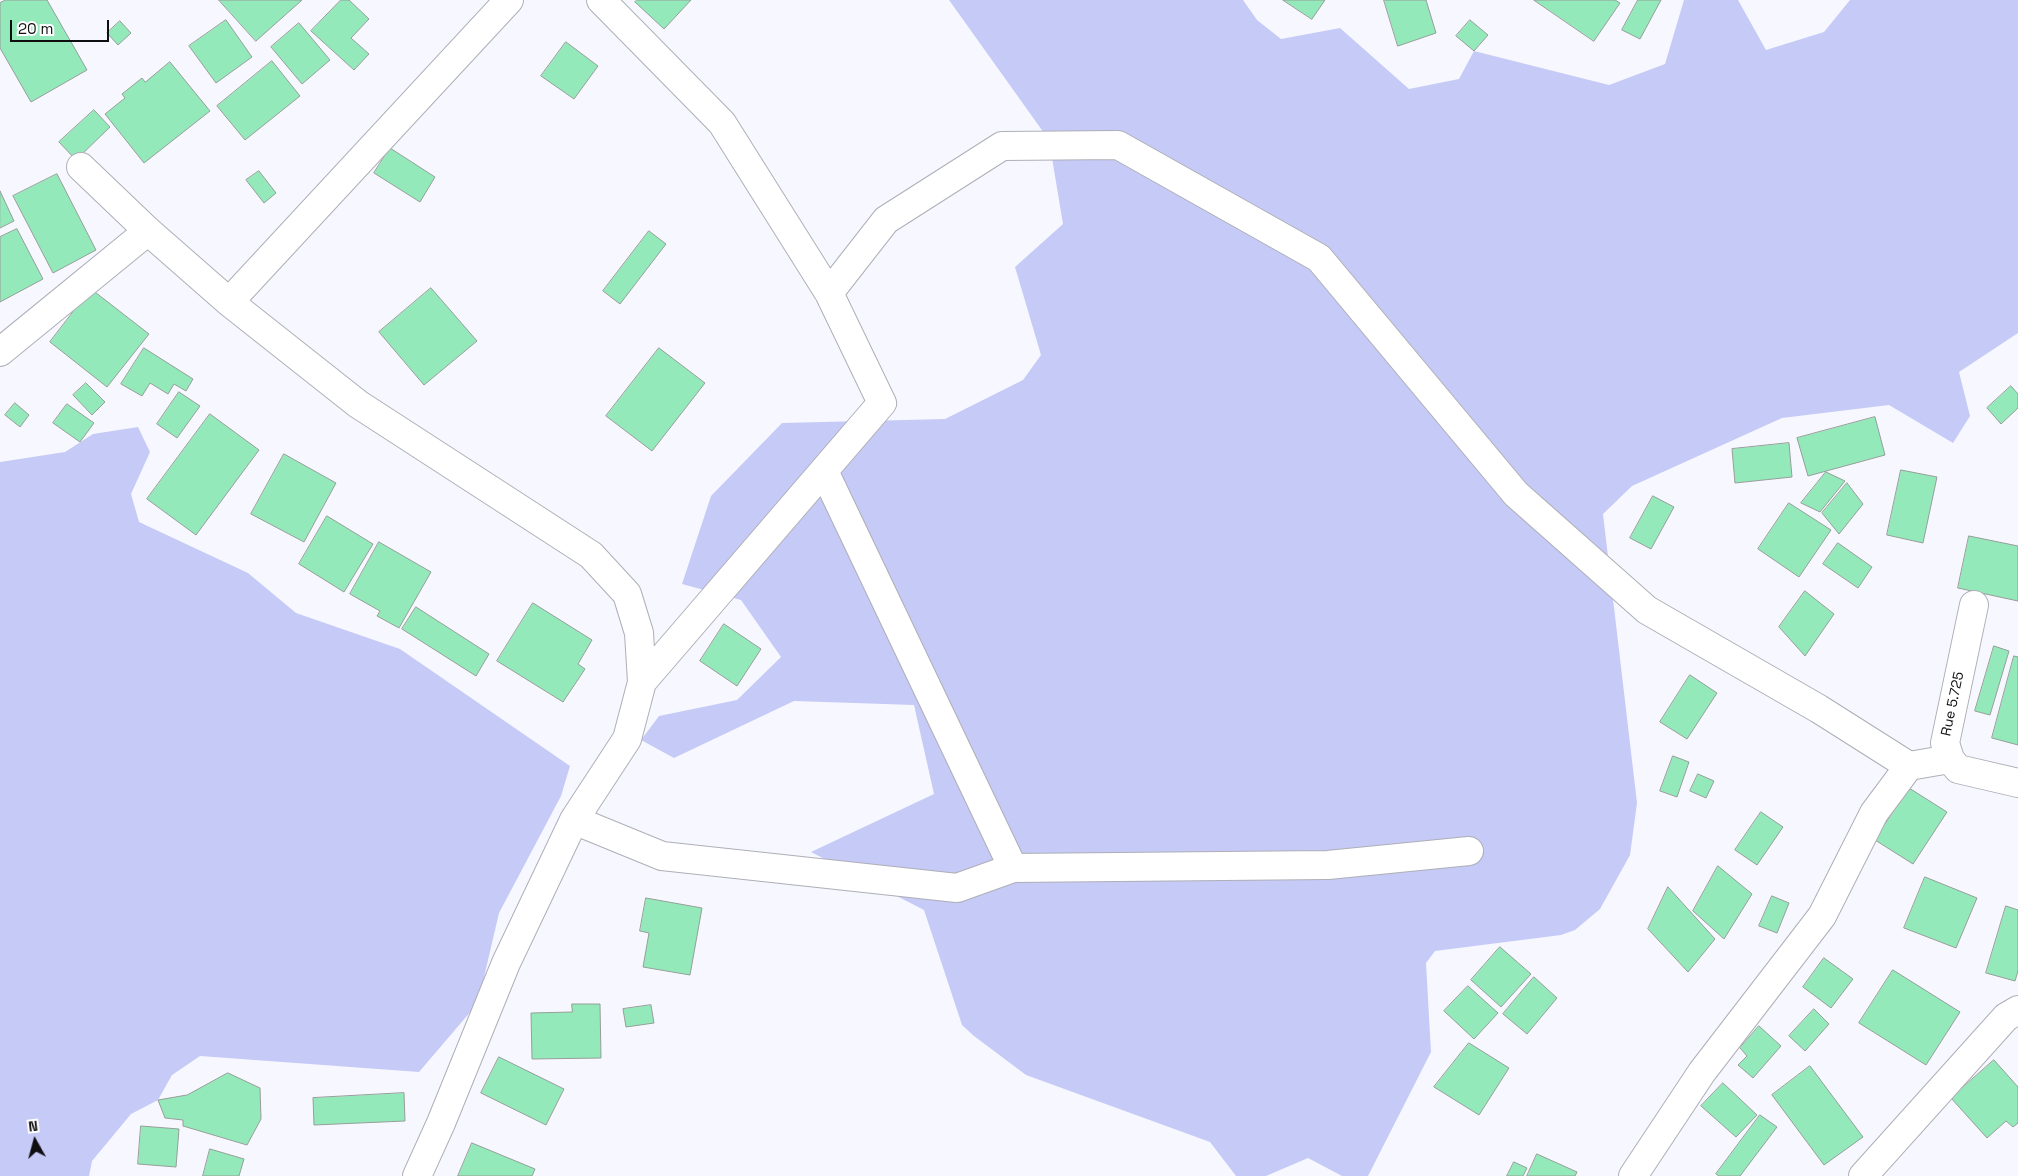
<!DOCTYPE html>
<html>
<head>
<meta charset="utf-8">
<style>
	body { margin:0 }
	#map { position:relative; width:2018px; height:1176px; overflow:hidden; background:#f7f8ff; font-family:"Space Grotesk",sans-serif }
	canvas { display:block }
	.north { position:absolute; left:10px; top:1116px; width:50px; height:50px; -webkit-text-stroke:4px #fff; paint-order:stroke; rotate:353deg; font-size:14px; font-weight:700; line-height:20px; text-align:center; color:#0f0f12 }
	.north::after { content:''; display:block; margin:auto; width:18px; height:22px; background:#0f0f12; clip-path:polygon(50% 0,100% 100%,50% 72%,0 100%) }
	.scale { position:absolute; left:10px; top:20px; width:99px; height:22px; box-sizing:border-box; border:2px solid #0f0f12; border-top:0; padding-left:6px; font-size:15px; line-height:18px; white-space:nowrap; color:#0f0f12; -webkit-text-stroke:4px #fff; paint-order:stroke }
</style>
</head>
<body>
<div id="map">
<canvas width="2018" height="1176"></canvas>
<div class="north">N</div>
<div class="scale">20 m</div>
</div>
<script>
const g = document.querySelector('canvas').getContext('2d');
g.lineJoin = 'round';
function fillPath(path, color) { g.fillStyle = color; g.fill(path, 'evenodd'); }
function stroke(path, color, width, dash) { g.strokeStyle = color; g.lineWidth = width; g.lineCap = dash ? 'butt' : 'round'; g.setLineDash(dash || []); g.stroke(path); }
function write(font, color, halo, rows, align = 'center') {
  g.font = font + ' "Space Grotesk",sans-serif'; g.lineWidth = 4; g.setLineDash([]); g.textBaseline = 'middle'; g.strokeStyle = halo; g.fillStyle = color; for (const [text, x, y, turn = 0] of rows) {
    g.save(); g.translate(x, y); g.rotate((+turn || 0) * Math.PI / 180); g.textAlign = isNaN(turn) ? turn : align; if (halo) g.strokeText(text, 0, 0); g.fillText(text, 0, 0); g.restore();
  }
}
const green = new Path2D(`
	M949,0H1243L1257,20L1281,39L1340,28L1409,89L1459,79L1474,51L1609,85L1665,64L1684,0H1738L1766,50L1824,32L1850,0H2018V333L1959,372L1970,416L1953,443L1889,405L1782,418L1632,486L1603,514L1637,803L1630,855L1600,909L1575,930L1561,935L1435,951L1426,963L1431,1052L1368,1176H1342L1308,1158L1266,1176H1236L1210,1142L1026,1075L974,1036L962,1025L924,910L811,852L934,794L914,705L794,701L674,758L641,740L659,716L737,700L781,657L741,600L682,584L711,496L782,423L945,419L1023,380L1041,355L1015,267L1063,224L1049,140Z
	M138,427L150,452L131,494L139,522L248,573L296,613L400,649L570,766L561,796L499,913L478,1003L419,1072L200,1056L172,1075L158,1100L131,1114L92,1161L89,1176H0V462L65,452L93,434Z`);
const building = new Path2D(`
	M6,0H47L87,70L31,102L0,48V3Z
	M219,0H302L256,41Z
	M341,0H349L369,19L351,38L369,54L354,70L311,31Z
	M637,0H691L664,29L635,2Z
	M1283,0H1325L1312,19Z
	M1384,0H1426L1436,33L1398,46Z
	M1534,0H1615L1620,3L1594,41Z
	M1638,0H1661L1640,39L1622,30Z
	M226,20L252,57L216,83L189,46Z
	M1470,20L1488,35L1474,51L1456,36Z
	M120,21L131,33L118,45L107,33Z
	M299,23L330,60L302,84L271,47Z
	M566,42L598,66L574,99L541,76Z
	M272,61L300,96L245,140L217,106Z
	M170,62L210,111L144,163L105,114L125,98L122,94L142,78L145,82Z
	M94,110L110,127L76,160L59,142Z
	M390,148L435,177L420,202L374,173Z
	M259,171L276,193L264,203L246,180Z
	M57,174L96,250L53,273L13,196Z
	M0,191L14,221L0,228Z
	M17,229L43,279L0,302V237Z
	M649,231L666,244L620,304L603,291Z
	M431,288L477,341L424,385L379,332Z
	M91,289L149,334L107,387L50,342Z
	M144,348L193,379L186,391L174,384L168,394L150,383L142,396L121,384Z
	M659,348L705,383L652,451L606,416Z
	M86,383L105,402L92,415L73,395Z
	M2011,386L2018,394V408L2001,424L1987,408Z
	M179,392L200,406L177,438L157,424Z
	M15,403L29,415L20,427L5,415Z
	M67,404L94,423L80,442L53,423Z
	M210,414L259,450L196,535L147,499Z
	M1875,417L1885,455L1808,476L1797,438Z
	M1789,443L1792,477L1735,483L1732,449Z
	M284,454L336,483L304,542L251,514Z
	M1901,470L1937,477L1923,543L1887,535Z
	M1826,472L1845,481L1820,512L1801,503Z
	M1847,483L1863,504L1839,534L1822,513Z
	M1653,496L1674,507L1651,549L1630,538Z
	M1789,503L1831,530L1799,577L1758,549Z
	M327,516L373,544L344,592L299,564Z
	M1969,536L2018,546V601L1958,588Z
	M379,542L431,572L399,628L377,616L380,611L350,594Z
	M1838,543L1872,567L1858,588L1823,564Z
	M1805,591L1834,614L1805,656L1779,627Z
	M533,603L592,640L578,664L585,669L563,702L497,661Z
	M416,607L489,654L476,676L402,629Z
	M724,624L761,649L737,686L700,661Z
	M1994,646L2009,651L1990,715L1975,711Z
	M2014,656L2018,657V745L1992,738Z
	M1690,675L1717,693L1687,739L1660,722Z
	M1673,756L1689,762L1677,797L1660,791Z
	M1698,774L1714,781L1706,798L1690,791Z
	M1909,788L1947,812L1913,864L1875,840Z
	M1761,812L1783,827L1757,865L1735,850Z
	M1718,866L1752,894L1724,939L1693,911Z
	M1925,877L1977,898L1956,948L1904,928Z
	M1668,887L1715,939L1688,972L1648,929Z
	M1772,896L1789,903L1777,933L1759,926Z
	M646,898L702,908L690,975L643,967L649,933L640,931Z
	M2006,906L2018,910V971L2015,981L1986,973Z
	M1500,947L1531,974L1501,1007L1471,980Z
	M1824,958L1853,979L1831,1008L1803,987Z
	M1893,970L1960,1012L1926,1065L1859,1023Z
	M1534,977L1557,998L1527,1034L1503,1014Z
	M1468,986L1498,1013L1474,1039L1444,1011Z
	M572,1004H600L601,1058L532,1059L531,1013L572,1012Z
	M651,1005L654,1023L626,1027L623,1009Z
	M1814,1009L1829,1024L1805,1051L1789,1036Z
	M1759,1026L1781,1046L1753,1078L1738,1065L1747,1056L1740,1048Z
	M1469,1043L1509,1068L1479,1115L1434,1087Z
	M499,1057L564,1089L546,1125L481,1093Z
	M1994,1060L2018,1087V1123L2013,1127L2006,1121L1987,1138L1951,1098Z
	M1810,1066L1863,1137L1824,1165L1772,1095Z
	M228,1073L260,1088L261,1119L247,1145L183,1126V1120L165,1118L158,1100L187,1095Z
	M1723,1083L1757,1115L1736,1137L1701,1106Z
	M404,1093L405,1121L314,1125L313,1098Z
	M1760,1115L1777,1127L1740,1176H1719L1716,1174Z
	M141,1126L179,1129L176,1167L138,1164Z
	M472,1143L535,1169L532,1176H458Z
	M210,1149L244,1159L239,1176H203Z
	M1537,1154L1577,1172L1575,1176H1527Z
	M1514,1162L1527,1168L1523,1176H1507Z`);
const minor = new Path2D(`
	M601,0L722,123L829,293L882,403L642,682
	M81,167L148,231L229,302L358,404L591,555L627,594L639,633L642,682L627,739L574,820L506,963L441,1123L417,1176
	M829,293L886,220L1002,146L1118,145L1319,258L1516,494L1647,610L1819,709L1909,766
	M229,302L509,0
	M0,352L148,231
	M824,471L1013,868
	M1974,605L1945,743L1950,759L1958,769L2018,783
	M574,820L662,856L957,888L1013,868L1328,865L1469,851
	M1633,1176L1702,1072L1822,916L1874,813L1909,766L1950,759
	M1863,1176L2006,1017L2018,1010`);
const streetNames = [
	["Rue 5.725",1953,704,-78]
];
fillPath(green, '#c6caf6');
fillPath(building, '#93e9ba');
stroke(building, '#969e99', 1);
stroke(minor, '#aeafb7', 30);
stroke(minor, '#fff', 28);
write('14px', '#0f0f12', '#fff', streetNames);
</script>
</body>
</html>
